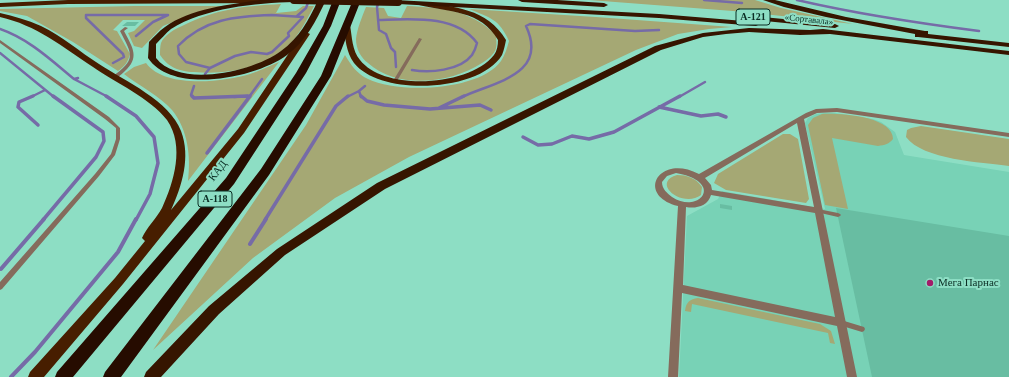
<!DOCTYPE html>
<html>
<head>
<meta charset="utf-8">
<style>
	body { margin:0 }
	canvas { display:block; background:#8ddec4 }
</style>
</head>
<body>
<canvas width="1009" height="377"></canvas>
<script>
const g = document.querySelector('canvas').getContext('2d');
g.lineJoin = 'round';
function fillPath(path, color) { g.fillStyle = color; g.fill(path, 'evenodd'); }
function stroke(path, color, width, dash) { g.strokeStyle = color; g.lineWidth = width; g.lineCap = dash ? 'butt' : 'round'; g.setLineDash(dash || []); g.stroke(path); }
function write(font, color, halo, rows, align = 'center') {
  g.font = font + ' "Times New Roman",serif'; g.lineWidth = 4; g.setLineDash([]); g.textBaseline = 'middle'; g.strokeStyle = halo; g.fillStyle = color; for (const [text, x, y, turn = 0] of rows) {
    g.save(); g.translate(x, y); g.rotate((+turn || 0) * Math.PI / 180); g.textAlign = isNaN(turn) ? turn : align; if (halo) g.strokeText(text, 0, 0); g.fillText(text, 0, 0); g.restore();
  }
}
const built = new Path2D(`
	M824,113H835L873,119L881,122L895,132L904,155L1009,172V377H679L687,216L718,199L722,191L825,209L805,123L808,118L816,114Z`);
const green = new Path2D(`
	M589,0H755L781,8L853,24L746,12Z
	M281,4L276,13L296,11L303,6H314C307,19 300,34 289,45C264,68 228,75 194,72C187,72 177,70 171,66C167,64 163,59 160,55C160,52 160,46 161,43C164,35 175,29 182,26C216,9 244,6 281,4Z
	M135,6H224L195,13L163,26L142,48L134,46L128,33L134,31L145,20H123L113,30L117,31L130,54C128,62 125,66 118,71L73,42L27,16L0,11V9Z
	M407,6C442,8 469,9 496,35C496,39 497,44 496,48C495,54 487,60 482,63C452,83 397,90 368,63C361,58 356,49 356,39C357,29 362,17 366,7L384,8L388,16L401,18Z
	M469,9L596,17L732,27L709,29L678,34L636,50L409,157L335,198L253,258L153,350L306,125L345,55C351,65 357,74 368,79C398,94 480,91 501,61C505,55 507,48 509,41C499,19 491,18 469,9Z
	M279,62L188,181C191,156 188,130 172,110C161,97 138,85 124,74L134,67L146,63C165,89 223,82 250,74C259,71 269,66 279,62Z
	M822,114C839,113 893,116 893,139C889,144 885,145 878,146L832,138L848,209L825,205L808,125L813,118Z
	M921,126L1009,139V166C981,162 923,160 906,137L907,130L911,128Z
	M783,134H790L798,139L809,199L806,203L726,190L714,183L718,174Z
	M677,175C687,175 696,178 702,187L701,195C683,209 650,183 677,175Z
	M698,298L820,324L831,331L835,344L830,343L828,333L692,304L691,312L685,311C686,302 690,299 698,298Z`);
const streamFar2 = new Path2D(`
	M704,0L742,3
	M797,0C857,14 917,23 979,31
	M379,1L377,7L379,30L386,34L391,48L395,52L396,67
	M272,15L303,17L288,33L289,36L272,52L267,54L251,52L235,56L210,68L186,62L179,54L178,46C204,19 236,16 272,15Z
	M297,16L306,8L309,0
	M378,20C410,19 456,14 477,43C476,47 474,52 472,55C460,71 429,73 412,70
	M0,29C29,39 51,60 74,79
	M0,53L54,97
	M113,63L124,57L123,54L86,18V15H168L153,22L136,36
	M205,74L210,68
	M78,78L74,79L108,97
	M31,97L45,90
	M193,97L191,95L194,86
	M234,97L248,96
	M249,97L262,79
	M347,97L359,91
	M361,97L359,91L365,86
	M462,97C494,82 549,75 526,26L530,24L635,31L659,30
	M679,97L705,82`);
const streamFar1 = new Path2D(`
	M33,96L19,102L18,107L38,125
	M106,96L136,116L154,137L158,163L150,194L136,220
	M192,96L194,98L248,96
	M361,96L367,101L384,105L430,109L480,105L491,110
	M659,107L701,116L718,114L726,117
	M439,108L464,96
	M523,137L538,145L552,144L572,136L589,139L614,132L680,96
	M207,153L250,96
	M43,220L96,157L104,141L103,132L53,96
	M265,220L336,106L348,96`);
const stream = new Path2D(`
	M250,244L266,219
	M1,269L44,219
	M11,377L35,352L118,252L136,219`);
const building = new Path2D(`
	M127,22H139L135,26H122Z
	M720,204L732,206V210L720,208Z
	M836,208L1009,236V377H872Z`);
const service = new Path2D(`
	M125,27L128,28L124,31C131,45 140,56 127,69C123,73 119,77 114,79L112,78V77C136,59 133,56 120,31Z
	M419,38L422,39L397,81V82H393V81Z
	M0,40L109,117L120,128V139L115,155L99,176L2,289L0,290V282L95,174L111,154L116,139V128L105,119L0,43Z
	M818,209L838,213L840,214L841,215L840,216L838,217L816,212L815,211L816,210Z
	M841,320L864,327L865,329L864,331L862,332L839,325L838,323L839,321Z`);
const minor = new Path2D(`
	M837,108L1009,133V137L837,112L817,113L804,119L857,377H847L837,326L682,293L678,377H668L678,206C635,195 659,153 699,174L806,113L816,109ZM797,123L814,207L712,190L711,185L705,178ZM676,173C726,182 699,215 672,197C667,193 662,189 662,182L667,176ZM711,195L815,213L835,317L683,285L686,207C696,209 708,206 711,195Z`);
const primary = new Path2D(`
	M68,0H270V1L267,3L68,4L0,7V3Z
	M421,2C454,7 487,8 506,40C505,45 504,50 502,55C480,92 381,97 354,63C346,52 345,38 344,25L347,23L350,25C352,36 352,51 360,60C385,92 470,86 494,55C497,51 498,45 498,40C481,10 448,12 419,5L418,4Z
	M0,13C14,16 27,20 41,26C62,36 80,52 99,64C125,81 170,101 181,131C191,157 182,186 171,210L238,129L303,32H306L310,34L244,133L123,284L44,377H28L30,372L115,278L145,241L142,238C147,227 156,219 162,208C174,182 185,146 167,120C150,98 116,83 93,67C63,47 36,25 0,17Z`);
const trunk = new Path2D(`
	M261,0H298L294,2C256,3 204,8 171,29C166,33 161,39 156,44V58C180,89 255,71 281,51C299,38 309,20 318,0H326C316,21 306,41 287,55C256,78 173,95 148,58L149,42C154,37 159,31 165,27C189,9 231,4 261,0Z
	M395,0L659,14L756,22L760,24L756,26L659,18L398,4L394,2Z
	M518,0H557L604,3L608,5L604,7L522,2Z
	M763,0H775L846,17L925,31H928V34L1009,43V47L918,37H915V34L826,17L784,7Z
	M742,15L835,24L839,26L835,28L745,19L741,17Z
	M749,28L810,30L823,29L1009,51V55L830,34L800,35L749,32L726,34L703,37L661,50L385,189L285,255L219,314L161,377H144L146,372L209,306L277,249L377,183L655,46L703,33Z`);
const motorway = new Path2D(`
	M333,0H341L331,26L306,73L234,184L73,377H55L57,372L226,178L296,73L323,26Z
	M353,0H361L331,76L269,175L121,377H103L105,372L261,169L321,76Z`);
const trunkBridge = new Path2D(`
	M294,0L398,2`);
const markers = [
	[930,283,4,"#a21c69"]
];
const farStreetnames = [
	["«Сортавала»",809,20,6]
];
const shields = [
	[753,17,34],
	[215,199,34]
];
const shieldNames = [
	["А-121",753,17],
	["А-118",215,199]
];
const streetNames = [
	["КАД",218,171,-53]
];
const poiNames = [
	["Мега Парнас",938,283]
];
fillPath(built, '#78d2b6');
fillPath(green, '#a5a874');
stroke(streamFar2, '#766ba7', 2.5);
stroke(streamFar1, '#766ba7', 3.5);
stroke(stream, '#766ba7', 4);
fillPath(building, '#68bda2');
fillPath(service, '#856b5c');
fillPath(minor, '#856b5c');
fillPath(primary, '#471e00');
fillPath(trunk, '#361500');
fillPath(motorway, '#260c00');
stroke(trunkBridge, '#361500', 8);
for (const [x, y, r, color] of markers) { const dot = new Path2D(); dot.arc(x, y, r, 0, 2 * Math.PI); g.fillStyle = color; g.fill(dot); stroke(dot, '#8ddec4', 1.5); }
write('9px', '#0b2e24', '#8ddec4', farStreetnames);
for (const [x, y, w] of shields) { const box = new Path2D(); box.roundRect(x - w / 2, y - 8, w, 16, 3); g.fillStyle = '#8ddec4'; g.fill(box); stroke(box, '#0b2e24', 1); }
write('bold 10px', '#0b2e24', null, shieldNames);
write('11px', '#0b2e24', '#8ddec4', streetNames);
write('11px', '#0b2e24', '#8ddec4', poiNames, 'left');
</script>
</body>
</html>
